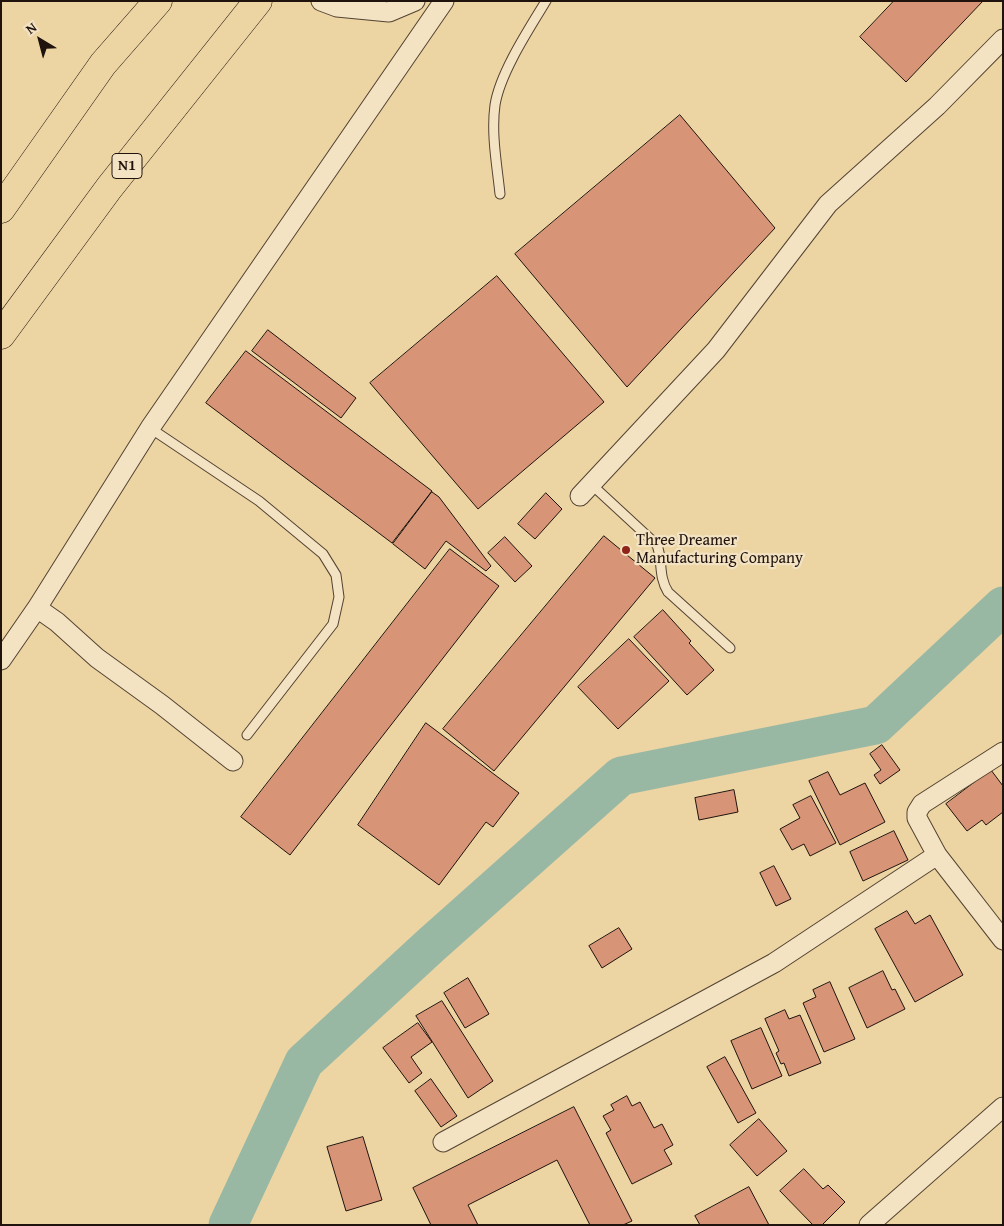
<!DOCTYPE html>
<html>
<head>
<meta charset="utf-8">
<style>
	body { margin:0 }
	#map { position:relative; width:1004px; height:1226px; overflow:hidden; background:#ecd4a3; font-family:"Gentium Book Plus",serif }
	canvas { display:block }
	.frame { position:absolute; inset:0; border:2px solid #20130d; pointer-events:none }
	.north { position:absolute; left:15px; top:15px; width:50px; height:50px; -webkit-text-stroke:4px #f3e3c3; paint-order:stroke; rotate:323deg; font-size:14px; font-weight:700; line-height:20px; text-align:center; color:#20130d }
	.north::after { content:''; display:block; margin:auto; width:18px; height:22px; background:#20130d; clip-path:polygon(50% 0,100% 100%,50% 72%,0 100%) }
</style>
</head>
<body>
<div id="map">
<canvas width="1004" height="1226"></canvas>
<div class="frame"></div>
<div class="north">N</div>
</div>
<script>
const g = document.querySelector('canvas').getContext('2d');
g.lineJoin = 'round';
function stroke(path, color, width, dash) { g.strokeStyle = color; g.lineWidth = width; g.lineCap = dash ? 'butt' : 'round'; g.setLineDash(dash || []); g.stroke(path); }
function fillPath(path, color) { g.fillStyle = color; g.fill(path, 'evenodd'); }
function write(font, color, halo, rows, align = 'center') {
  g.font = font + ' "Gentium Book Plus",serif'; g.lineWidth = 4.5; g.setLineDash([]); g.textBaseline = 'middle'; g.strokeStyle = halo; g.fillStyle = color; for (const [text, x, y, turn = 0] of rows) {
    g.save(); g.translate(x, y); g.rotate((+turn || 0) * Math.PI / 180); g.textAlign = isNaN(turn) ? turn : align; if (halo) g.strokeText(text, 0, 0); g.fillText(text, 0, 0); g.restore();
  }
}
const river = new Path2D(`
	M228,1225L304,1062L431,945L621,776L876,725L1003,606`);
const building = new Path2D(`
	M894,1H983L906,82L860,37Z
	M680,115L775,228L627,387L515,254Z
	M497,276L604,402L478,509L370,383Z
	M268,330L356,398L341,418L252,351Z
	M246,351L432,491L392,543L206,403Z
	M432,492L439,497L491,566L486,571L446,541L425,569L393,544Z
	M546,493L562,509L535,539L518,524Z
	M604,536L655,578L494,771L443,729Z
	M505,537L532,566L515,582L488,553Z
	M450,549L499,586L290,855L241,817Z
	M663,610L691,641L689,643L714,670L687,695L634,637Z
	M629,639L669,681L618,729L578,687Z
	M426,723L519,793L493,827L486,822L439,885L358,825Z
	M882,745L900,770L880,784L874,775L881,770L870,754Z
	M991,770L1003,786V812L986,825L982,820L967,831L946,804Z
	M828,772L840,795L865,783L885,822L840,845L809,781Z
	M734,790L738,812L699,820L695,798Z
	M811,796L836,843L810,856L804,844L792,850L780,829L800,818L793,805Z
	M894,831L908,860L863,881L850,852Z
	M774,866L791,899L776,906L760,873Z
	M907,911L915,924L930,915L963,975L915,1002L875,929Z
	M619,928L632,949L602,968L589,946Z
	M883,971L892,990L895,989L905,1009L867,1028L849,988Z
	M468,978L489,1014L465,1028L444,993Z
	M830,982L855,1039L824,1052L803,1003L816,997L813,990Z
	M442,1001L493,1081L468,1098L416,1016Z
	M785,1010L789,1019L800,1015L821,1063L789,1076L784,1063L781,1064L776,1053L779,1051L765,1019Z
	M418,1023L432,1042L411,1057L422,1073L409,1083L383,1048Z
	M761,1028L782,1076L752,1089L731,1041Z
	M725,1057L756,1113L738,1123L707,1067Z
	M431,1079L457,1116L441,1127L415,1091Z
	M627,1096L632,1106L640,1102L654,1128L662,1124L673,1145L664,1150L672,1164L632,1184L606,1133L611,1130L603,1116L614,1110L611,1105Z
	M574,1107L632,1221L623,1225H590L557,1160L468,1205L478,1225H431L413,1188Z
	M759,1119L787,1151L757,1176L730,1145Z
	M363,1137L382,1200L346,1211L327,1147Z
	M804,1169L823,1189L828,1185L845,1202L822,1225H813L780,1191Z
	M749,1187L769,1225H700L695,1216Z`);
const lane = new Path2D(`
	M500,194C497,165 491,134 495,105C500,73 529,29 546,1
	M150,428L259,501L323,554L336,575L339,597L333,624L247,735
	M591,484L657,545C663,561 658,576 668,592L730,648`);
const street = new Path2D(`
	M321,1L337,7L389,12L415,1
	M580,496L716,350L828,204L937,106L1003,39
	M37,608L57,622L97,658L162,705L233,761
	M1,660L37,608L150,428L444,1
	M1003,752L922,804L917,812V818L937,855L1003,940
	M443,1142L774,963L937,855
	M869,1225L1003,1107`);
const highway = new Path2D(`
	M1,209L103,64L158,1
	M1,335L109,188L258,1`);
const markers = [
	[626,550,5,"#8f2418"]
];
const shields = [
	[127,166,30]
];
const shieldNames = [
	["N1",127,166]
];
const poiNames = [
	["Three Dreamer",636,541],
	["Manufacturing Company",636,559]
];
stroke(river, '#99b8a4', 39);
fillPath(building, '#d79476');
stroke(building, '#20130d', 1);
stroke(lane, '#534332', 11);
stroke(street, '#534332', 21);
stroke(highway, '#20130d', 29);
stroke(lane, '#f3e3c3', 9);
stroke(street, '#f3e3c3', 19);
stroke(highway, '#ecd4a3', 28);
for (const [x, y, r, color] of markers) { const dot = new Path2D(); dot.arc(x, y, r, 0, 2 * Math.PI); g.fillStyle = color; g.fill(dot); stroke(dot, '#f3e3c3', 2); }
for (const [x, y, w] of shields) { const box = new Path2D(); box.roundRect(x - w / 2, y - 12.5, w, 25, 4); g.fillStyle = '#f3e3c3'; g.fill(box); stroke(box, '#20130d', 1); }
write('bold 15px', '#20130d', null, shieldNames);
write('16px', '#20130d', '#f3e3c3', poiNames, 'left');
</script>
</body>
</html>
